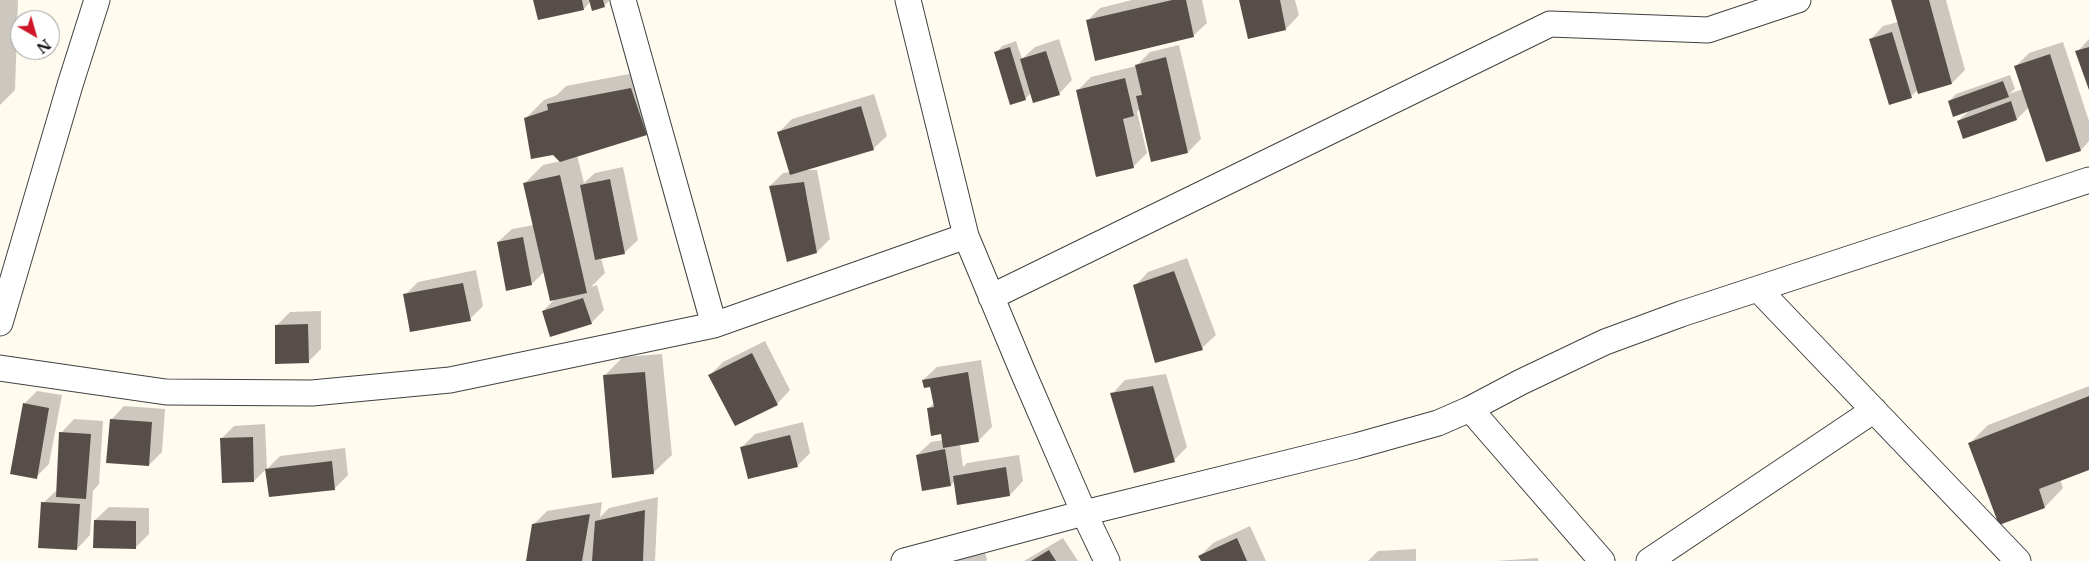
<!DOCTYPE html>
<html>
<head>
<meta charset="utf-8">
<style>
	body { margin:0 }
	#map { position:relative; width:2089px; height:561px; overflow:hidden; background:#fffbef; font-family:"Libre Baskerville",serif }
	canvas { display:block }
	.north { position:absolute; left:10px; top:10px; width:50px; height:50px; box-sizing:border-box; background:#fff; border:1px solid #9f9f9f; border-radius:50%; rotate:142deg; font-size:14px; font-weight:700; line-height:20px; text-align:center; color:#0e0e0e }
	.north::after { content:''; display:block; margin:auto; width:18px; height:22px; background:#ce1628; clip-path:polygon(50% 0,100% 100%,50% 72%,0 100%) }
</style>
</head>
<body>
<div id="map">
<canvas width="2089" height="561"></canvas>
<div class="north">N</div>
</div>
<script>
const g = document.querySelector('canvas').getContext('2d');
g.lineJoin = 'round';
function fillPath(path, color) { g.fillStyle = color; g.fill(path, 'evenodd'); }
function stroke(path, color, width, dash) { g.strokeStyle = color; g.lineWidth = width; g.lineCap = dash ? 'butt' : 'round'; g.setLineDash(dash || []); g.stroke(path); }
const shadow = new Path2D(`
	M0,0H18L15,90L0,105Z
	M535,0H610L604,6L591,1L584,9Z
	M1132,0H1202L1207,23L1193,36L1087,21L1100,8Z
	M1240,0H1295L1299,15L1286,29Z
	M1892,0H1946L1965,70L1952,83L1918,93V90L1911,96L1870,40L1883,26L1898,22Z
	M1059,39L1072,80L1059,94L1031,93L1025,99L996,53L1002,46L1016,41L1022,59L1035,47Z
	M2089,39V87L2077,52Z
	M2063,42L2089,121V141L2081,150L2046,161L2029,107L2017,119L1964,137L1958,121L1970,110L1949,101L1956,94L2010,75L2015,89L2009,94L2023,89L2016,66L2029,53Z
	M1179,45L1201,139L1188,152L1140,108L1137,112L1147,153L1133,167L1078,90L1091,77L1136,66L1150,52Z
	M650,70L665,116L646,134L577,155L584,183L595,173L623,167L638,240L624,253L601,258L605,273L591,287L597,285L604,310L591,323L543,311L555,299L545,271L532,284L498,242L512,229L534,225L524,184L543,165L561,161L526,118L544,100L557,95L566,86Z
	M874,94L887,136L873,149L804,170H817L830,239L817,252L770,186L783,173L791,172L779,132L792,119Z
	M1187,258L1216,335L1202,348L1135,286L1148,272Z
	M476,270L483,306L470,319L405,295L418,282Z
	M321,311V349L308,362L277,325L290,312Z
	M765,341L790,390L777,404L710,375L723,362Z
	M662,354L672,455L653,473L604,376L623,357Z
	M981,360L992,427L979,440L960,444L963,467L967,463L1019,455L1023,481L1010,495L955,481L951,485L917,455L931,442L943,440L942,433L928,409L934,403L931,385L923,380L937,367Z
	M1166,374L1187,447L1174,460L1112,394L1125,380Z
	M2089,386V468L2060,479L2063,488L2045,507L2000,524L1970,443L1988,425Z
	M37,391L62,395L49,464L36,477L24,404Z
	M124,406L165,409L162,452L149,465L111,420Z
	M74,419L103,421L99,484L93,491L90,535L77,549L43,503L57,490L61,433Z
	M803,422L810,453L797,466L742,447L755,434Z
	M265,424L267,469L280,456L345,448L348,475L335,488L270,495L267,468L254,481L221,439L234,426Z
	M658,497L655,561H527L534,524L547,511L602,502L600,517L609,508Z
	M109,507L149,508V534L135,548L95,520Z
	M1250,526L1266,561H1202L1200,556L1213,543Z
	M1063,538L1078,561H1024Z
	M983,546L987,559L986,561H914Z
	M1416,549V561H1368L1378,551Z
	M1538,558V561H1496Z`);
const building = new Path2D(`
	M533,0H582L584,10L538,20Z
	M589,0H603L605,7L592,11Z
	M1172,0H1186L1194,37L1095,61L1086,20Z
	M1239,0H1280L1286,30L1248,39Z
	M1891,0H1929L1952,84L1918,94Z
	M1892,32L1912,98L1889,105L1869,39Z
	M1010,47L1026,100L1010,105L994,52Z
	M2089,47V90L2075,51Z
	M1046,51L1060,95L1033,103L1020,59Z
	M2050,54L2081,151L2046,162L2014,66Z
	M1166,57L1188,153L1151,162L1136,96L1142,95L1135,65Z
	M1125,78L1134,116L1123,119L1134,168L1096,177L1076,90Z
	M2003,81L2009,97L1953,117L1948,101Z
	M631,88L647,135L560,162L553,155L531,159L524,118L548,110L547,104Z
	M2011,101L2017,120L1963,139L1957,121Z
	M861,106L874,150L790,175L777,132Z
	M560,175L587,293L550,301L523,183Z
	M610,179L625,254L595,260L580,185Z
	M804,182L817,253L787,262L769,186Z
	M523,237L532,285L506,291L497,242Z
	M1174,271L1203,350L1155,363L1133,285Z
	M463,283L471,321L410,332L403,294Z
	M583,298L592,324L550,337L542,311Z
	M308,324L309,363L275,364V325Z
	M752,353L778,405L735,426L708,375Z
	M645,372L654,474L612,478L603,375Z
	M968,372L979,442L943,448L941,434L931,436L927,408L934,407L930,387L924,388L922,380Z
	M1153,386L1175,462L1134,473L1110,393Z
	M2089,396V470L2039,489L2045,508L1999,525L1968,443Z
	M23,403L49,408L37,479L10,474Z
	M110,419L152,422L149,466L106,463Z
	M59,432L91,434L86,499L56,497Z
	M790,435L798,467L748,479L740,447Z
	M253,437L254,482L222,483L220,438Z
	M945,449L951,486L922,491L916,455Z
	M332,461L335,490L269,497L265,469Z
	M1006,467L1010,496L957,505L953,476Z
	M41,502L80,504L77,550L38,548Z
	M645,510L643,561H592L595,521Z
	M590,514L582,561H526L532,524Z
	M94,520L136,521V549L93,548Z
	M1237,538L1247,561H1201L1198,556Z
	M1049,550L1056,561H1031Z`);
const street = new Path2D(`
	M623,0L714,325L966,236
	M908,0L966,236L1022,370L1084,513L1107,561
	M1758,289L2018,561
	M991,297L1550,24L1708,30L1798,0
	M0,323L70,85L97,0
	M0,368L166,392L312,393L450,380L714,325
	M1470,409L1602,561
	M904,561L1084,513L1356,446L1438,423L1470,409L1521,382L1605,342L1681,314L2089,180
	M1649,561L1874,410`);
fillPath(shadow, '#0003');
fillPath(building, '#584e49');
stroke(street, '#414141', 27);
stroke(street, '#fff', 25);
</script>
</body>
</html>
